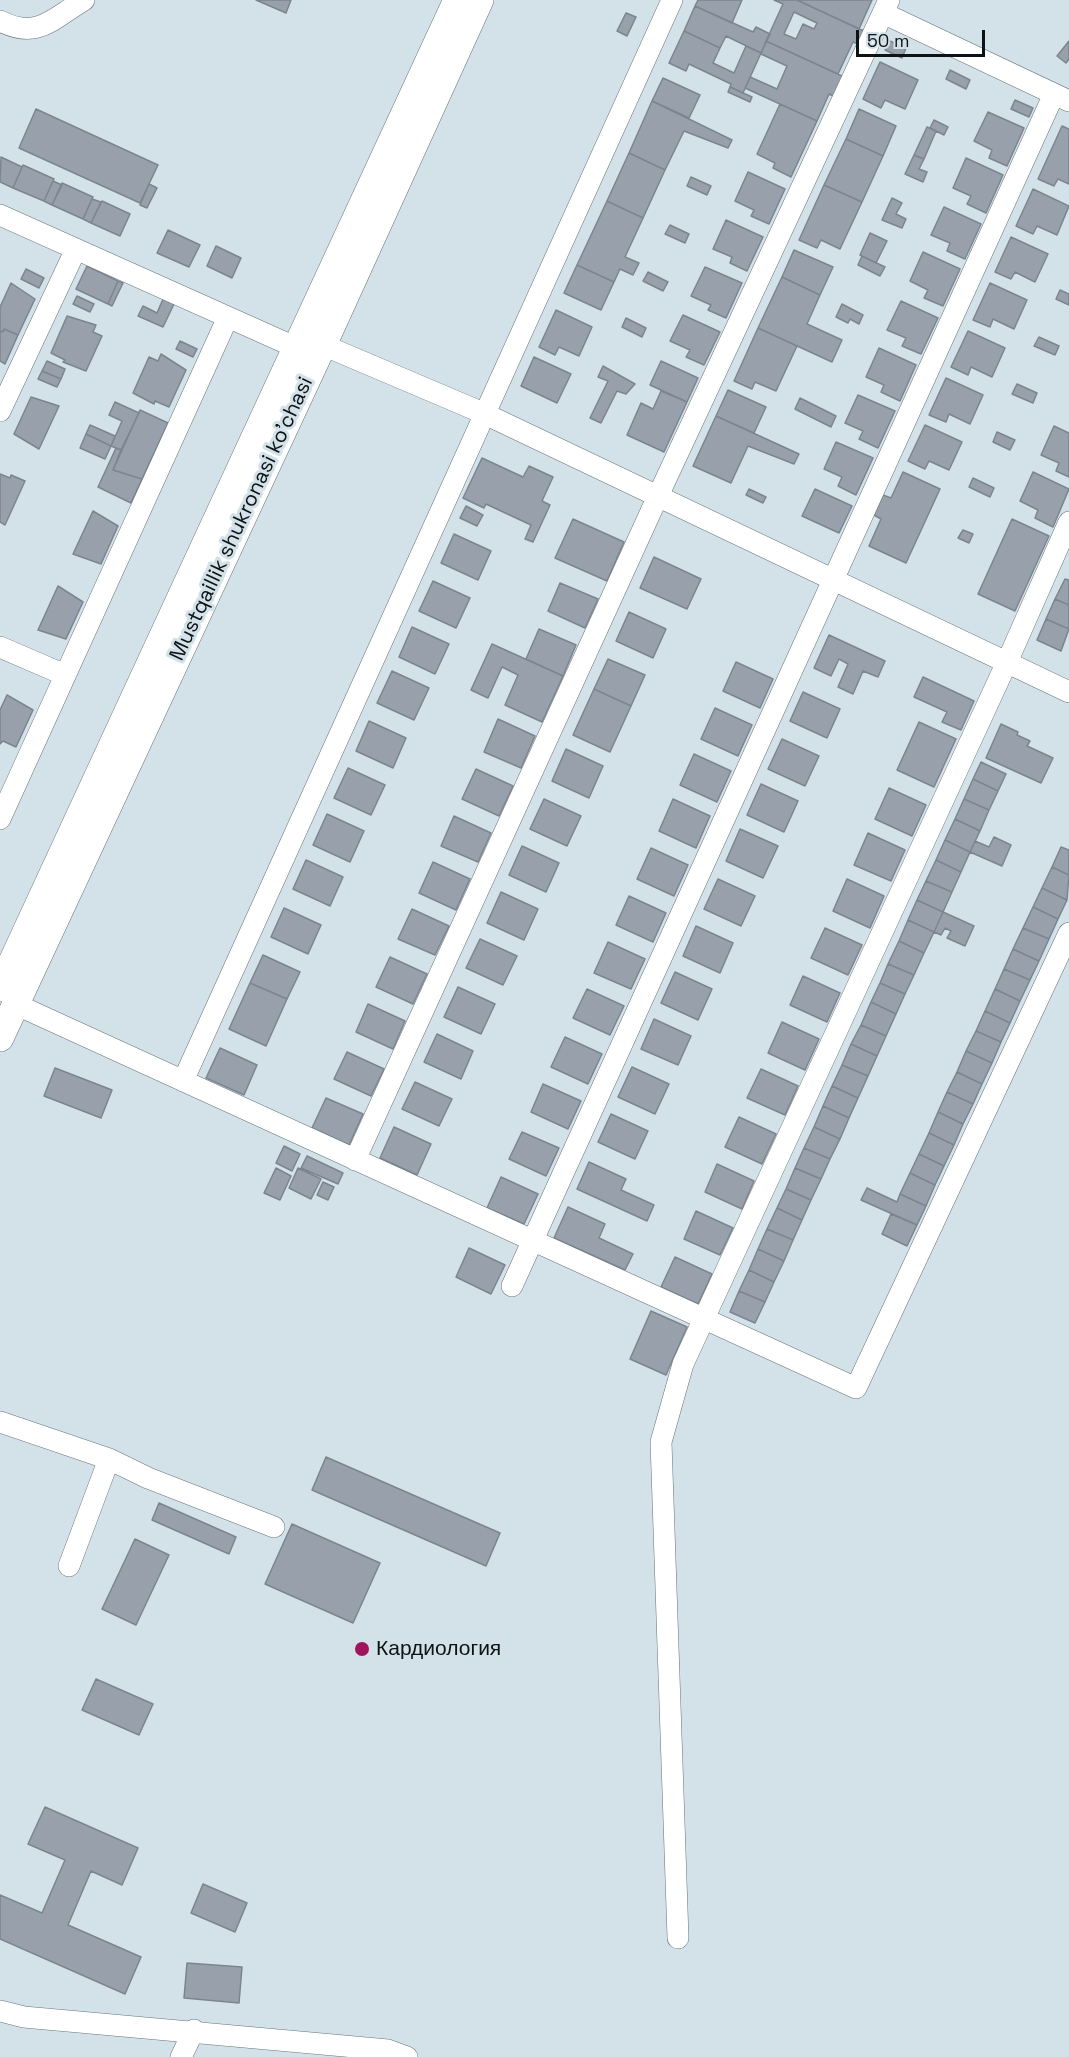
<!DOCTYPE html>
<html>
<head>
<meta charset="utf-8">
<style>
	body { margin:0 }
	#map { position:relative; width:1069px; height:2057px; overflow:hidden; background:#d3e2e9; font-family:"Space Grotesk",sans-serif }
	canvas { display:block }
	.scale { position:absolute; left:856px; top:30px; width:129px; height:27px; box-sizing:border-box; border:3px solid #0d1214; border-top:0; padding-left:8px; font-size:18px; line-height:21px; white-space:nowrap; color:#0d1214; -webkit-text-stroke:4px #d3e2e9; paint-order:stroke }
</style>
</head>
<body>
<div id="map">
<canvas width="1069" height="2057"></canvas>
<div class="scale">50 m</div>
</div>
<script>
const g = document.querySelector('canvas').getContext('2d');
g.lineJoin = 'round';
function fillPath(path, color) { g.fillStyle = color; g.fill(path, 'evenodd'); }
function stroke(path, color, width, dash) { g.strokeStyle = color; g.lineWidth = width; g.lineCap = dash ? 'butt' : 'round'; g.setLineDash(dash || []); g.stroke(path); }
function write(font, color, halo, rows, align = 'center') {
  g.font = font + ' "Space Grotesk",sans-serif'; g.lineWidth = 6; g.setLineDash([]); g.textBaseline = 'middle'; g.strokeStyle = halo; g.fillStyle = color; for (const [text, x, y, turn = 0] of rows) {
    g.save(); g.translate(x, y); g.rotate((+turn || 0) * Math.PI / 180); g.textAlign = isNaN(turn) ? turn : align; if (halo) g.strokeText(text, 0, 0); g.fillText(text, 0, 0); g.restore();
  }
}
const building = new Path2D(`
	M256,0H291L286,13Z
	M698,0H742L732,23L695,6Z
	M774,0H797L864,31L858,44L853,42L838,74L766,41L783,4ZM794,12L817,23L814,29L803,24L796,39L784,34Z
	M797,0H872L859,29Z
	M695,6L753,32L756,27L770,34L761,53L726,36L720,48L684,31Z
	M626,13L636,17L627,36L617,31Z
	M684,31L720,48L713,63L734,73L746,46L761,53L743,93L730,87L731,84L689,64L686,71L669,63Z
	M766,41L844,77L835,97L829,94L817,121L745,88L750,77L777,89L787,66L761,54Z
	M890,41L906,48L902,58L885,50Z
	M1069,41V59L1066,63L1057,56Z
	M880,62L918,80L905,109L885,100L881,108L863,99Z
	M950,70L970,80L966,89L946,79Z
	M663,78L700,95L689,118L652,101Z
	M730,87L752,97L750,102L728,92Z
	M1015,100L1033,108L1029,117L1011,109Z
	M652,101L732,140L728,148L684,131L665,170L629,153Z
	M780,104L817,121L791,177L773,168L775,163L757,154Z
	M36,109L158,165L140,203L19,148Z
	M859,109L896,126L883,156L846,139Z
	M988,112L1024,128L1007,166L989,158L992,150L974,141Z
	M934,120L948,127L944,135L930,128Z
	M1062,126L1069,129V184L1058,179L1054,186L1038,179Z
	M927,127L936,131L924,159L914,155Z
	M846,139L883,156L862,202L824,185Z
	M629,153L665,170L643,218L607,201Z
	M914,155L924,159L919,169L927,172L923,182L905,174Z
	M1,157L22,167L13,188L0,182Z
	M966,158L1003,175L986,213L967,204L971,196L953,188Z
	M23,165L54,179L44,201L13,188Z
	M748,172L785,189L769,224L751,216L754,210L735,201Z
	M691,177L711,186L707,195L687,186Z
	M53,181L62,185L52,205L44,201Z
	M62,183L93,197L83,219L52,205Z
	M149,184L157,188L147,208L140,205Z
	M824,185L862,202L840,249L821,240L817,248L799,240Z
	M1033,189L1069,206L1057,235L1037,226L1033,234L1016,226Z
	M892,198L902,203L896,214L906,219L902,228L882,220Z
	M92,199L101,202L91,223L83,219Z
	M102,201L130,214L120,236L91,223Z
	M607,201L643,218L625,257L639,263L633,275L620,269L614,282L577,265Z
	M944,207L981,224L965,259L947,251L950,243L931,235Z
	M726,220L763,237L747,271L730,263L732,257L713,249Z
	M670,225L689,234L685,243L665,234Z
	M168,230L200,245L189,267L157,253Z
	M870,233L887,241L876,263L860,255Z
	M1011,237L1048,254L1035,282L1015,272L1011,279L995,272Z
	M216,246L241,258L232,278L207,266Z
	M794,250L833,267L820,295L782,277Z
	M923,252L960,269L943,306L924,298L928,290L910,281Z
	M862,256L885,267L880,276L858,265Z
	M577,265L614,282L601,310L564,293Z
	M87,266L118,281L108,304L76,289Z
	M705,267L742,283L726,318L708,310L711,305L691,296Z
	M26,269L44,278L39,288L21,279Z
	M648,272L668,282L663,291L643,281Z
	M782,277L820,295L807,324L842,340L832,362L758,328Z
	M118,281L123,283L112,306L108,304Z
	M11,283L35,299L18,335L4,329L3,332L0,331V307Z
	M990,283L1027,300L1014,329L993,319L990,327L973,320Z
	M1060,290L1069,294V305L1056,299Z
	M77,296L94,304L90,312L73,304Z
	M163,299L174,304L163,327L138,316L143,306L157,313Z
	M901,301L938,318L921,354L902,346L906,338L887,330Z
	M842,304L863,315L859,324L850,319L848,323L836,317Z
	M556,310L592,327L579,356L559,347L555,355L539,347Z
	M683,315L720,332L704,365L686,357L690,350L670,341Z
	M67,316L96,325L93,332L102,336L86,371L63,362L65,360L51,353Z
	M626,318L646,328L642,337L622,327Z
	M758,328L797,346L776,391L755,382L752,389L734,381Z
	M4,329L18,335L5,364L0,361V331L3,332Z
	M968,331L1005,348L992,377L971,367L968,375L951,367Z
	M1039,337L1059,346L1055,355L1034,346Z
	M180,341L197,349L193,357L176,349Z
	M879,348L916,365L900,401L881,392L884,385L866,377Z
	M161,354L186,370L169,407L155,401L154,404L133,393L149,357L158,361Z
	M534,357L571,374L557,403L521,386Z
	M47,361L65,369L61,379L42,371Z
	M661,361L698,378L687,402L650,385Z
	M603,366L635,384L626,394L617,391L601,423L590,418L608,381L598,377Z
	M42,371L61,379L57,387L38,379Z
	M946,378L983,395L970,424L949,414L946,422L929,415Z
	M1017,384L1037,393L1033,403L1012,394Z
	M728,390L766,407L754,433L716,416Z
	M661,391L687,402L664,452L627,435L641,403L653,409Z
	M858,395L895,411L878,448L859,439L863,431L845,423Z
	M31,397L59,406L39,449L14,434Z
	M800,398L836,416L831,427L795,409Z
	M115,402L139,413L121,450L111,446L122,421L109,415Z
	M140,410L168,423L142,479L113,470Z
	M716,416L799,454L794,464L748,446L731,483L693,466Z
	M90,425L115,436L111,446L86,434Z
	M925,425L962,442L949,470L929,461L925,469L908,461Z
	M1054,426L1069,433V477L1056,471L1059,463L1041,455Z
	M997,432L1015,440L1010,450L993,442Z
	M86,434L111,446L105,459L80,448Z
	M836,442L873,458L856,495L838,486L842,477L824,469Z
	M116,448L121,450L113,470L142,479L131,503L98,487Z
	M482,458L523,477L529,466L553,477L542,501L550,505L533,542L525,539L531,525L486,504L484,508L463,498Z
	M903,472L940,489L906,563L869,546L881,519L874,515L883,495L891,498Z
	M1033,472L1069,489L1053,527L1035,518L1038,510L1020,501Z
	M0,474L10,478L11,475L25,481L5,525L0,522Z
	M973,478L994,488L990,497L969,487Z
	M749,489L766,497L763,503L746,495Z
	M815,489L852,506L839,533L802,516Z
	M466,506L483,515L477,526L460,518Z
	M93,511L118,526L101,564L73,554Z
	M573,519L624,542L607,581L555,558Z
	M1012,519L1049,536L1015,611L978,594Z
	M963,530L973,534L969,543L958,538Z
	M454,534L491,551L478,580L441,563Z
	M654,557L701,579L687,609L640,588Z
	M1065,579L1069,580V605L1055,599Z
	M433,581L470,598L456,628L419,611Z
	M560,583L598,599L585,628L548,611Z
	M58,586L83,602L66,639L38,630Z
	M1055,599L1069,605V629L1046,619Z
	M629,612L666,629L653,658L616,641Z
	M1046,619L1069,629L1061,651L1037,640Z
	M412,627L449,644L435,674L399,657Z
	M539,629L576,645L563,676L526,659Z
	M829,635L885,661L878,677L863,671L853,694L838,687L848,664L839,659L831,676L814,668Z
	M492,644L563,676L542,722L505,705L518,675L502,667L488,698L471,690Z
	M608,659L645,675L631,706L594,689Z
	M736,662L773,679L760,708L723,691Z
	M392,671L429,688L414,720L377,703Z
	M923,677L974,701L961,730L942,722L947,712L914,697Z
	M594,689L631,706L610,752L573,735Z
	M803,692L840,709L827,738L790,721Z
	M7,695L33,710L16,747L3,741L0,744V710Z
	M715,708L752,725L738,756L701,739Z
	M498,719L535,736L521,768L484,752Z
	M369,721L406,738L393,768L356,751Z
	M919,722L956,739L934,787L897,770Z
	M1001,724L1018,732L1017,735L1030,741L1027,746L1053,758L1041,783L986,758Z
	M782,739L819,756L805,786L768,769Z
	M566,749L603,766L589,798L552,781Z
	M694,754L731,771L717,802L680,785Z
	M981,762L1006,774L998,791L973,779Z
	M348,768L385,785L371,815L334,798Z
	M476,769L513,786L499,816L462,799Z
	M973,779L998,791L989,810L964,799Z
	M761,784L798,801L784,832L747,815Z
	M889,788L926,805L912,836L875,819Z
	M544,799L581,816L567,846L530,829Z
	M673,799L710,816L696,848L659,831Z
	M964,799L989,810L980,831L955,819Z
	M327,814L364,831L350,862L313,845Z
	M454,816L491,833L478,862L441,846Z
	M955,819L980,831L970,852L945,840Z
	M740,829L778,846L763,878L726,861Z
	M868,833L905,850L891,881L854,865Z
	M994,837L1011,845L1002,866L970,852L975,841L989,847Z
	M945,840L970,852L961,872L936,860Z
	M522,846L559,863L546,892L509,875Z
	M1061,847L1069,850V875L1052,867Z
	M651,848L688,865L674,896L637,879Z
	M306,860L343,877L330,906L293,889Z
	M936,860L961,872L952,892L926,881Z
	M433,862L470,879L456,910L419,893Z
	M1052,867L1069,875L1067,900L1042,888Z
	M718,879L755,896L741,926L704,909Z
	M847,879L884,896L870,928L833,911Z
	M926,881L952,892L943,912L917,900Z
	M1042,888L1067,900L1058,919L1033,907Z
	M501,892L538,909L524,940L487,923Z
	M629,896L666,913L653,942L616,925Z
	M917,900L943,912L934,932L908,920Z
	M1033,907L1058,919L1049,939L1023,928Z
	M284,908L321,925L308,954L271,937Z
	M412,909L449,926L435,955L398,939Z
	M943,912L974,926L965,946L947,938L951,931L945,928L941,935L934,932Z
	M908,920L934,932L924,953L899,941Z
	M696,926L733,943L720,973L683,956Z
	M825,928L862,945L848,975L811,958Z
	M1023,928L1049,939L1039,961L1013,949Z
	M480,939L517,956L503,985L466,968Z
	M899,941L924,953L914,975L888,964Z
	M608,942L645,959L631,989L594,973Z
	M1013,949L1039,961L1030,980L1004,969Z
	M263,955L300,972L287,999L250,983Z
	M390,957L427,974L413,1004L376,987Z
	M888,964L914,975L905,994L880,983Z
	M1004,969L1030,980L1020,1001L995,989Z
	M675,972L712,989L698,1020L661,1003Z
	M803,976L840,993L827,1022L790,1005Z
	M250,983L287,999L266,1046L229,1029Z
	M880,983L905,994L896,1014L871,1002Z
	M458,987L495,1004L481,1034L444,1017Z
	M587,989L624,1006L610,1035L573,1018Z
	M995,989L1020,1001L1010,1023L985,1011Z
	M871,1002L896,1014L886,1036L861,1025Z
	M368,1004L405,1021L393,1049L356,1032Z
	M985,1011L1010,1023L1001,1042L976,1031Z
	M654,1019L691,1036L678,1065L641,1049Z
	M782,1022L819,1039L805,1070L768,1053Z
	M861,1025L886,1036L877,1056L851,1044Z
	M976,1031L1001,1042L992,1063L966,1051Z
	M437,1034L473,1051L461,1079L424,1062Z
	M565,1037L602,1054L588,1084L551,1067Z
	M851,1044L877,1056L868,1076L842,1065Z
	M220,1048L257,1065L244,1095L206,1078Z
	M966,1051L992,1063L982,1084L957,1072Z
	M347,1052L384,1069L371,1096L334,1079Z
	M842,1065L868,1076L858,1098L832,1086Z
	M632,1067L669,1084L655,1114L618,1097Z
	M55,1068L112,1090L101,1118L44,1096Z
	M761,1069L798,1086L785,1115L747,1098Z
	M957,1072L982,1084L973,1104L947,1092Z
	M415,1082L452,1099L439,1126L402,1109Z
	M543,1084L581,1101L568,1129L531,1112Z
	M832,1086L858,1098L849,1118L823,1106Z
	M947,1092L973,1104L963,1124L938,1112Z
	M326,1098L363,1114L349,1145L312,1128Z
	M823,1106L849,1118L840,1139L814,1127Z
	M938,1112L963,1124L954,1145L929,1133Z
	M611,1114L648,1131L635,1159L598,1142Z
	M739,1117L776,1134L762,1164L725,1147Z
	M394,1127L431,1144L417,1175L380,1158Z
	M814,1127L840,1139L830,1159L804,1148Z
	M522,1132L559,1148L546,1176L509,1159Z
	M929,1133L954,1145L944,1166L919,1154Z
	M284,1146L300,1154L292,1171L276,1163Z
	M804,1148L830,1159L821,1179L795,1168Z
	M919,1154L944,1166L935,1185L910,1173Z
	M307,1156L343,1173L338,1184L301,1168Z
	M589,1162L626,1179L621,1190L654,1205L647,1221L577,1189Z
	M717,1164L754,1181L742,1209L705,1192Z
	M276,1168L291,1176L280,1200L264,1193Z
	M298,1168L321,1179L311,1199L289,1188Z
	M795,1168L821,1179L811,1200L786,1189Z
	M910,1173L935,1185L926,1206L900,1194Z
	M501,1177L538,1194L524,1224L487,1208Z
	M323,1182L334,1187L328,1200L317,1195Z
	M867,1188L897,1202L900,1194L926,1206L917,1225L861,1200Z
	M786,1189L811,1200L802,1220L777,1208Z
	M568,1207L605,1224L599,1238L633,1254L625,1270L554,1238Z
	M777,1208L802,1220L793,1240L767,1229Z
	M696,1211L733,1228L720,1255L684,1239Z
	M891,1214L917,1225L907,1246L882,1234Z
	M767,1229L793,1240L784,1261L758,1249Z
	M469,1248L505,1265L491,1294L456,1277Z
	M758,1249L784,1261L774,1282L749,1270Z
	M675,1257L712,1274L698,1304L661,1287Z
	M749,1270L774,1282L765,1302L739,1291Z
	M739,1291L765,1302L755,1323L730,1312Z
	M651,1311L687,1327L666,1375L630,1359Z
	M326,1457L500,1533L486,1566L312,1490Z
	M159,1503L236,1537L229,1554L152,1520Z
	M292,1524L380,1563L353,1623L265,1584Z
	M135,1539L169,1555L136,1625L102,1609Z
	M96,1679L153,1704L139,1735L82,1710Z
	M45,1807L138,1848L122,1885L91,1871L68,1925L141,1957L125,1994L0,1939V1895L42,1913L65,1860L28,1844Z
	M203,1884L247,1903L235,1932L191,1913Z
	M187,1963L242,1967L239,2003L184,1998Z`);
const minor = new Path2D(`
	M883,13L1069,101
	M0,21C38,40 52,19 84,0
	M0,215L297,348
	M323,345L483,413L1069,692
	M0,411L76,249
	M0,647L65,675
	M0,819L228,317
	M15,1004L856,1388L1069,933
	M183,1081L672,0
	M355,1160L658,496L889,0
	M512,1286L1054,94
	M0,1422L109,1459L148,1478L274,1527
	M69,1566L109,1459
	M678,1938L661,1442L683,1364L1007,662L1069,522
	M0,2011L24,2017L388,2050L407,2057
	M181,2057L194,2030`);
const major = new Path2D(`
	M0,988L457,0
	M0,1038L323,345L480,0`);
const markers = [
	[362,1649,8,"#a1135a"]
];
const streetNames = [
	["Mustqaillik shukronasi ko'chasi",242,519,-65]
];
const poiNames = [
	["Кардиология",376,1649]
];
fillPath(building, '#98a1ab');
stroke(building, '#7c858f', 1.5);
stroke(minor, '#67747a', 22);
stroke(major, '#67747a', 28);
stroke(minor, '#fff', 21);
stroke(major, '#fff', 27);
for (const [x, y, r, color] of markers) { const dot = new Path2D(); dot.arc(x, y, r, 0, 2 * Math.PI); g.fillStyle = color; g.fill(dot); stroke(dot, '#d3e2e9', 2); }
write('21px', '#0d1214', '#d3e2e9', streetNames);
write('21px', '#0d1214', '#d3e2e9', poiNames, 'left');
</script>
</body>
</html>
